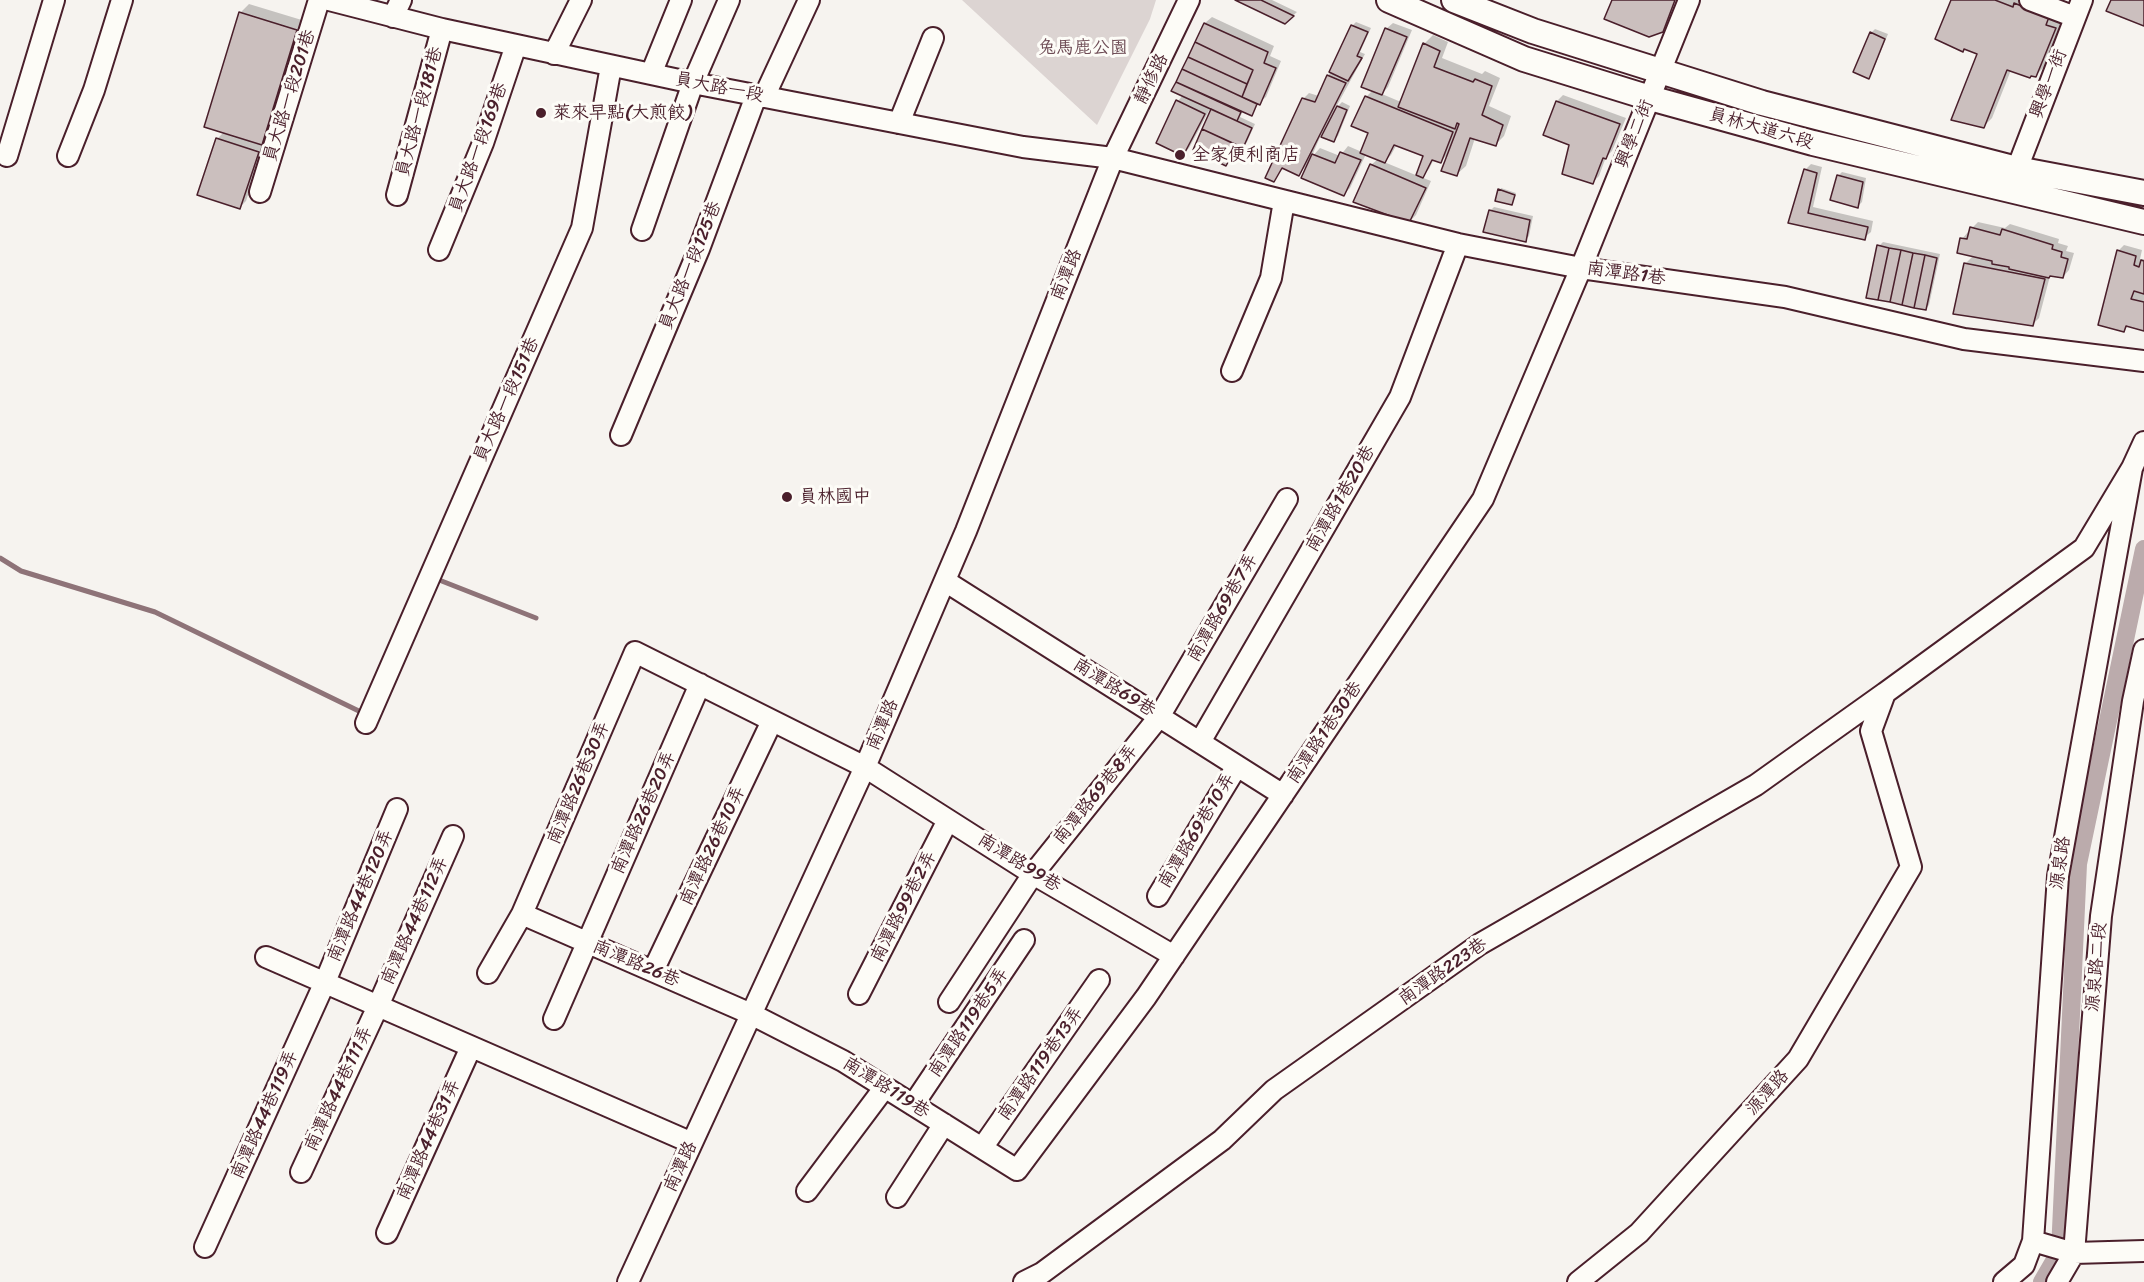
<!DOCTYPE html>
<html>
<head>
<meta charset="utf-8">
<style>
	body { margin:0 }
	canvas { display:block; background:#f6f3ef }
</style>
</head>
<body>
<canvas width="2144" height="1282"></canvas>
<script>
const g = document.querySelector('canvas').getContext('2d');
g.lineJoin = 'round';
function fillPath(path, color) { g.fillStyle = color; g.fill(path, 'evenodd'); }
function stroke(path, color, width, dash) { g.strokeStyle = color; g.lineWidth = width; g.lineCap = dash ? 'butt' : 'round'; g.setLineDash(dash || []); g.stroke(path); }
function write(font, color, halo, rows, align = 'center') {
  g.font = font + ' Sriracha,"LXGW WenKai TC",sans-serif'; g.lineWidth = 6; g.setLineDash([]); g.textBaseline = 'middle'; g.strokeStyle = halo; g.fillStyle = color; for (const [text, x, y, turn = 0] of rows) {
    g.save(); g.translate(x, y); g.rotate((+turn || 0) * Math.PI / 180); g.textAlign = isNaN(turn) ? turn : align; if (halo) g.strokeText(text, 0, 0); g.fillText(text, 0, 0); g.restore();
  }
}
const green = new Path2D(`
	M962,0H1156L1150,19L1097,125Z`);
const shadow = new Path2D(`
	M1238,0H1272L1297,12L1285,23Z
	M1613,0H1678L1669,24L1662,31Z
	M1952,0H2036L2064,20L2044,67L2035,76L2011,70L1992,118L1983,127L1978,53Z
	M249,4L305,21L270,135L260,145L264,146L246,201L240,207L217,139L224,132L240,13Z
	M1212,17L1274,46L1270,56L1281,61L1266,97L1258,103L1252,114L1243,111L1240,117L1255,124L1247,142L1243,146L1238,144L1226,164L1213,108L1211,107L1189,148L1183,154L1158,142L1178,101L1183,95L1173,90L1205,23Z
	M1356,22L1371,28L1360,52L1365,54L1335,109L1342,102L1350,106L1338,136L1334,140L1321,135L1311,158L1320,148L1340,156L1348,146L1362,152L1370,132L1366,97L1373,90L1386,29L1393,23L1412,30L1388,87L1382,94L1401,102L1424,44L1433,35L1448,42L1442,58L1482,74L1485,71L1500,78L1489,106L1511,116L1504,136L1495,145L1475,138L1466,166L1457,174L1450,152L1440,162L1434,159L1429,169L1421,177L1431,181L1416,215L1409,222L1371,165L1378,159L1366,154L1350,188L1343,195L1309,163L1299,174L1284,167L1274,180L1303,99L1309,93L1319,96L1352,26ZM1397,144L1425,155L1418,176L1384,162L1391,155Z
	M1875,29L1888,34L1872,73L1868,77L1871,33Z
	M1563,95L1626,118L1612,151L1606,157L1599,176L1593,182L1571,144L1557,101Z
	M1811,164L1822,167L1813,207L1873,221L1871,232L1864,238L1790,221L1805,170Z
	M1842,172L1866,178L1862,202L1858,206L1838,176Z
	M1501,188L1516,193L1512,204L1500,190Z
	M1494,207L1533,216L1529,236L1525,240L1490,211Z
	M1978,222L2005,228L2010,224L2059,239L2058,243L2068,246L2066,251L2074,253L2069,270L2063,277L2050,276L2039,318L2033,324L1965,264L1974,255L1962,239L1968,232L1970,233L1972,228Z
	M1883,242L1940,254L1929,305L1925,309L1879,246Z
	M2124,245L2142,250L2140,259H2144V330L2129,325L2124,331L2118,251Z`);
const stream = new Path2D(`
	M0,558L21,571L155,612L365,714
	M434,578L536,618`);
const canal = new Path2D(`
	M2042,1282L2060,1251L2078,864L2144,549`);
const building = new Path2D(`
	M1235,0H1261L1294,16L1285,24Z
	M1612,0H1675L1663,32L1649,37L1604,19Z
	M1951,0H1995L2013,7L2014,3L2049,17L2046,25L2056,28L2036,77L2031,76L2030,78L2007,70L1984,128L1951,120L1977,54L1964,49L1963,52L1935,39Z
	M2111,0H2144V26L2106,11Z
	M239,12L297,30L262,145L204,127Z
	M1204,23L1268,52L1264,63L1276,68L1260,105L1242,97L1253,70L1195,42Z
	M1351,25L1368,32L1357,56L1362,58L1348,81L1329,72Z
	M1385,28L1407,37L1382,95L1361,87Z
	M1870,32L1885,39L1869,79L1853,72Z
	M1195,42L1253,70L1247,84L1188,57Z
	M1423,43L1440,51L1434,67L1473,82L1475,79L1492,86L1482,115L1503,125L1496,146L1470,138L1457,176L1441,171L1459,124L1457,123L1455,129L1398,107Z
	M1188,57L1247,84L1242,97L1182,69Z
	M1182,69L1257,104L1252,116L1176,82Z
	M1327,75L1346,83L1299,176L1282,168L1274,182L1265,178L1302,98L1315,102Z
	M1176,82L1241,112L1237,121L1171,91Z
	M1365,96L1453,132L1441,163L1432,160L1423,178L1416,175L1423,156L1394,145L1385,163L1360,153L1368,133L1351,126Z
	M1176,100L1205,114L1183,156L1156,143Z
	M1556,101L1620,124L1606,159L1603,158L1593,184L1562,174L1569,145L1543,135Z
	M1337,106L1347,110L1334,142L1321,137Z
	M1211,109L1252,128L1243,148L1202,129Z
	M1202,129L1237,145L1226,166L1193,150Z
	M216,138L259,152L240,209L197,195Z
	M1340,152L1361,160L1344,196L1301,178L1312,154L1335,163Z
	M1370,164L1426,188L1409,223L1353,202Z
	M1804,169L1817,173L1808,213L1868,227L1865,240L1788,223Z
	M1837,175L1863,182L1858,208L1830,200Z
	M1498,189L1515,195L1512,205L1495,201Z
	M1489,210L1530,220L1526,242L1483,232Z
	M1970,227L2000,235L2002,229L2053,245L2052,249L2062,252L2061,257L2068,259L2063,278L2050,276L2049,278L2009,269V267L1992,264V261L1957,253L1960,238L1967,239Z
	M1877,245L1889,248L1878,300L1866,298Z
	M1889,248L1901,250L1890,302L1878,300Z
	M1901,250L1913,253L1902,305L1890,302Z
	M2117,250L2136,256L2134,265L2139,267L2141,260L2144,261V294L2134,291L2131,299L2144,302V331L2126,326L2124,332L2098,325Z
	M1913,253L1925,255L1914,308L1902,305Z
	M1925,255L1937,258L1926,310L1914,308Z
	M1964,263L2045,279L2033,326L1953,314Z`);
const minor = new Path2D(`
	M329,0L442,29L693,83L1023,147L1113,158L1458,244L1581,268L1785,297L1964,339L2144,361
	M2030,0L2075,17
	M393,17L401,0
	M554,54L581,0
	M651,74L681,0
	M764,97L809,0
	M899,123L933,38
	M7,156L54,0
	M68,156L94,90L122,0
	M2017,169L2082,0
	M260,192L319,0
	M397,195L442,29
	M642,230L693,83L729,0
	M439,250L483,143L516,45
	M1232,371L1271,278L1284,201
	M621,435L699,249L756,96
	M945,581L1283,795
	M366,723L582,228L611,66
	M1200,742L1400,397L1458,244
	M1158,896L1237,766
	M522,914L751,1014L843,1061L1017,1170L1146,997L1483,499L1581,268L1689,0
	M266,957L692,1143
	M653,971L772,721
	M488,973L522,914L635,652L865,767L1033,874L1174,956
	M859,994L948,820
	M949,1002L1033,874L1159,717L1287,499
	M554,1019L700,684
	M913,1105L1024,940
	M982,1148L1099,980
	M301,1172L378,1006L453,836
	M807,1191L885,1087
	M897,1197L944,1124
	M387,1233L471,1047
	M2033,1241L2074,1253L2144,1251
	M205,1247L325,982L397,809
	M628,1282L865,767L966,531L1113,158L1189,0
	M1024,1282L1042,1273L1222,1140L1274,1090L1480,944L1756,785L1885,693
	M1578,1282L1639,1233L1798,1059L1911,867L1871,731L1885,693L2084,548L2132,468
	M2004,1282L2024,1265L2033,1241L2058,876L2132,468L2144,442
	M2057,1282L2074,1253L2101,916L2133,701L2144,650`);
const major = new Path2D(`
	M1389,0L1524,59L1650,98L1813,143L2144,222
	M1454,0L1533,31L1762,103L2017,169L2144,193`);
const markers = [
	[541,113,6,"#4a1f2b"],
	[1180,155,6,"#4a1f2b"],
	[787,497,6,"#4a1f2b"]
];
const parkNames = [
	["兔馬鹿公園",1083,48]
];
const streetNames = [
	["靜修路",1152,79,-64],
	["興學一街",2049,84,-69],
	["員大路一段",719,88,11],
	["員大路一段201巷",290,96,-73],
	["員大路一段181巷",420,112,-75],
	["員林大道六段",1761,129,16],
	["興學二街",1635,134,-68],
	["員大路一段169巷",479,148,-70],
	["員大路一段125巷",691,266,-68],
	["南潭路1巷",1626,274,8],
	["南潭路",1067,275,-68],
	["員大路一段151巷",507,400,-66],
	["南潭路1巷20巷",1341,499,-60],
	["南潭路69巷7弄",1223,608,-60],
	["南潭路69巷",1114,688,32],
	["南潭路",883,725,-67],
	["南潭路1巷30巷",1325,733,-56],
	["南潭路26巷30弄",579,783,-67],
	["南潭路69巷8弄",1096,795,-51],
	["南潭路26巷20弄",644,813,-66],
	["南潭路69巷10弄",1197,831,-59],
	["南潭路26巷10弄",713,846,-65],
	["南潭路99巷",1019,863,32],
	["源泉路",2061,863,-82],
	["南潭路44巷120弄",361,896,-67],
	["南潭路99巷2弄",904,907,-63],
	["南潭路44巷112弄",415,921,-66],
	["南潭路26巷",636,964,23],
	["源泉路二段",2097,967,-85],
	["南潭路223巷",1443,972,-35],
	["南潭路119巷5弄",969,1023,-56],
	["南潭路119巷13弄",1041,1064,-55],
	["南潭路119巷",886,1088,32],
	["南潭路44巷111弄",339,1089,-65],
	["源潭路",1768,1093,-48],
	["南潭路44巷119弄",265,1115,-66],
	["南潭路44巷31弄",429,1140,-66],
	["南潭路",681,1167,-65]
];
const poiNames = [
	["萊來早點(大煎餃)",553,113],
	["全家便利商店",1192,155],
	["員林國中",799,497]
];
fillPath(green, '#dcd4d2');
fillPath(shadow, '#0003');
stroke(stream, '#8e7378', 5);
stroke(canal, '#bbabac', 18);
fillPath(building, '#cbbfbe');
stroke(building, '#4a1f2b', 1.5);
stroke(minor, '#4a1f2b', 24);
stroke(major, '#4a1f2b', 28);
stroke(minor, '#fdfcf7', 20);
stroke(major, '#fdfcf7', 24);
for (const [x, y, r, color] of markers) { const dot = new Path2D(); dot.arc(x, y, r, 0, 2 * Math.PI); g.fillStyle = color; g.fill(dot); stroke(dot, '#fdfcf7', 2); }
write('18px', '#6e4c55', '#fdfcf7', parkNames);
write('18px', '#4a1f2b', '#fdfcf7', streetNames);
write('18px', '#4a1f2b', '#fdfcf7', poiNames, 'left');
</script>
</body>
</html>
